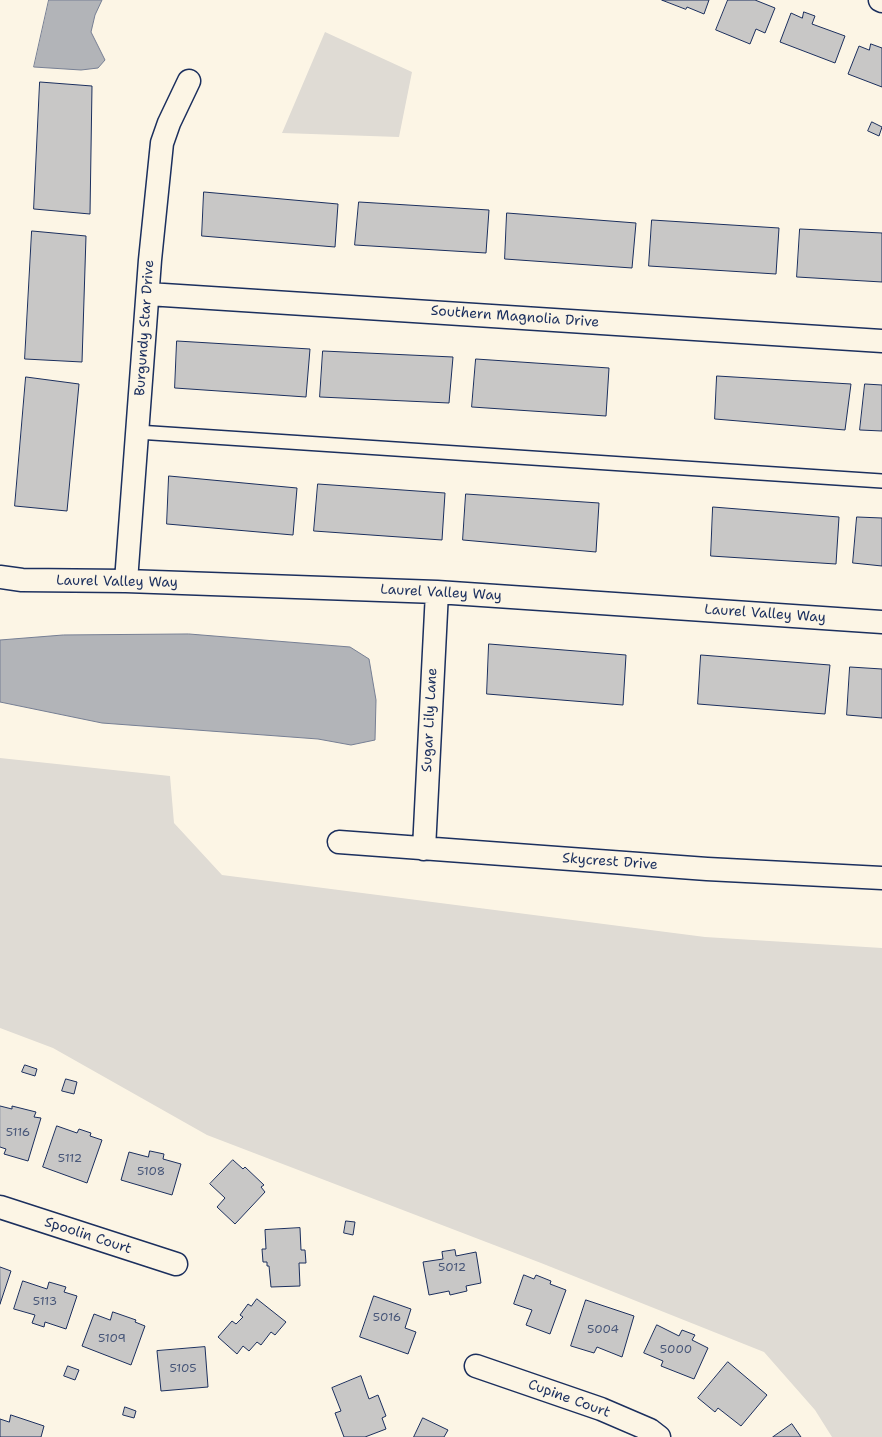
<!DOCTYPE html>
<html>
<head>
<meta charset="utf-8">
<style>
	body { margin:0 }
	canvas { display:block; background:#fcf5e5 }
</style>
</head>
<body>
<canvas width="882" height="1437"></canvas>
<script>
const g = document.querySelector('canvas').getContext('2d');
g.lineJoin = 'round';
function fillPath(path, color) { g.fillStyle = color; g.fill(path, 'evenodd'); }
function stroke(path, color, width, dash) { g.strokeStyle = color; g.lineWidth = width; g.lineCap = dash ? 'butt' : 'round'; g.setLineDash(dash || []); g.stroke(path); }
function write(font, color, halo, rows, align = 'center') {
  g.font = font + ' "Shantell Sans",sans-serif'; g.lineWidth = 3; g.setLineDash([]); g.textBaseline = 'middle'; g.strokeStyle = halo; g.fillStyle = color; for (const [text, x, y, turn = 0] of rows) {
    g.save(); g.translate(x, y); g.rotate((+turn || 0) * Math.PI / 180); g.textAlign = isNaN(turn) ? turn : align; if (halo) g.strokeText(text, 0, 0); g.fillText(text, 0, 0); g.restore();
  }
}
const green = new Path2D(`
	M325,32L412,72L399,137L282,133Z
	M0,758L170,776L174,823L222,875L705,937L882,948V1437H832L815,1410L764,1352L541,1263L207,1135L53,1048L0,1028Z`);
const water = new Path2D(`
	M49,0H102L95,15L91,32L105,60L98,68L81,70L34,67Z
	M189,634L350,647L369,659L376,700L375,740L351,745L318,739L102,723L0,702V640L63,635Z`);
const building = new Path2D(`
	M662,0H709L704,14L687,7L686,9Z
	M728,0H755L775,8L765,33L756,29L750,44L716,30Z
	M804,12L815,16L812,24L845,36L835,63L780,42L791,13L802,18Z
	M871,44L882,48V87L848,74L859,46L869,50Z
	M40,82L92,86L90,214L34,209Z
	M872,122L882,127L879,136L868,131Z
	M204,192L338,204L335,247L202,236Z
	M359,202L489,210L486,253L355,245Z
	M507,213L636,223L632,268L505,259Z
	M652,220L779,228L776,274L649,266Z
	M800,229L882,233V282L797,277Z
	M32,231L86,236L82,362L25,359Z
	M177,341L310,349L306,397L175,388Z
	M323,351L453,357L449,403L320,397Z
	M476,359L609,368L606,416L472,407Z
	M717,376L851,384L845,430L715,419Z
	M26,377L79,384L67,511L15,506Z
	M865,384L882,385V431L860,430Z
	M169,476L297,488L293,535L167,524Z
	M318,484L445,493L442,540L314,531Z
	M466,494L599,503L596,552L463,540Z
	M713,507L839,517L836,564L711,556Z
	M857,517L882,518V566L853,563Z
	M489,644L626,655L623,705L487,694Z
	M701,655L830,665L825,714L698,704Z
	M850,667L882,669V718L847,715Z
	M25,1065L37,1069L35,1076L22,1072Z
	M66,1079L77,1082L74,1094L62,1091Z
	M0,1106L12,1109V1106L36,1112L34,1117L41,1118L28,1161L4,1154L6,1149L0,1147Z
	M57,1126L77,1133L79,1129L91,1133L90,1136L102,1140L87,1183L43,1167Z
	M150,1151L164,1154L163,1159L181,1164L172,1195L121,1180L129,1152L148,1157Z
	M233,1160L243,1169L245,1167L264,1185L261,1187L265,1192L235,1224L217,1207L225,1198L210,1184Z
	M346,1221L355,1222L353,1235L344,1233Z
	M300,1228L301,1250H305L306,1263H299L300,1286L271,1287L269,1266H267V1262H263L262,1249H266L265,1230Z
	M455,1250L456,1256L476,1252L481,1283L466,1286L467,1291L450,1295L449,1291L429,1295L423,1262L443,1259L442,1252Z
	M0,1267L11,1271L0,1304Z
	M524,1275L534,1279L536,1275L551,1281L550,1284L566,1290L550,1334L526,1325L532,1310L514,1304Z
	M23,1281L47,1289L49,1282L66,1287L64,1292L77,1296L66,1329L45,1322L44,1327L32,1323L35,1315L14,1309Z
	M374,1296L411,1309L405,1328L416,1332L408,1354L360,1337Z
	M257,1299L286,1322L275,1335L271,1332L261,1345L257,1342L249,1351L243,1346L237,1354L218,1337L232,1321L236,1324L243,1317L240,1315L248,1304L251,1306Z
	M586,1300L634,1316L622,1357L597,1347L594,1353L571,1346Z
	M113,1312L136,1320L135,1322L145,1326L131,1365L82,1346L94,1314L110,1320Z
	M657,1325L679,1336L682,1330L695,1335L692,1340L708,1348L694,1379L661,1366L663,1361L644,1353Z
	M205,1347L208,1387L161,1391L157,1351Z
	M728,1362L767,1395L741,1426L718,1408L715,1412L698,1398Z
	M68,1366L79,1370L75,1380L64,1376Z
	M361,1376L369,1399L378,1395L386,1416L382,1418L386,1429L365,1437H344L335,1413L341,1411L332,1388Z
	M125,1407L136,1411L134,1418L123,1415Z
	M11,1415L44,1426L41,1437H0V1419L9,1422Z
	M423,1418L448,1430L444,1437H414Z
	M792,1424L801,1437H773Z`);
const service = new Path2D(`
	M137,432L882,481`);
const minor = new Path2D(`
	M880,0L882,1
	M148,294L882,341
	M0,577L22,580L126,581L437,592L882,622
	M126,581L150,260L162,143L169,123L189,81
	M339,842L707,869L882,878
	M424,849L437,592
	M0,1207L176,1264
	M476,1366L601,1409L650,1430L659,1437`);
const numberNames = [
	["5116",18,1133],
	["5112",70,1159],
	["5108",151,1172],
	["5012",452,1268],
	["5113",45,1302],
	["5016",387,1318],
	["5004",603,1330],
	["5109",112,1339],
	["5000",676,1350],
	["5105",183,1369]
];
const streetNames = [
	["Southern Magnolia Drive",515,317,4],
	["Burgundy Star Drive",145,328,-86],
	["Laurel Valley Way",117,582,1],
	["Laurel Valley Way",441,593,3],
	["Laurel Valley Way",765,614,4],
	["Sugar Lily Lane",430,720,-87],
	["Skycrest Drive",610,862,4],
	["Spoolin Court",88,1236,18],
	["Cupine Court",569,1399,20]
];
fillPath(green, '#dfdbd4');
fillPath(water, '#b2b4b8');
stroke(water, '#767f94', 1);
fillPath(building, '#c8c7c6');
stroke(building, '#1b2f5e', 1);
stroke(service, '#1b2f5e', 16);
stroke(minor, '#1b2f5e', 25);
stroke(service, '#fcf5e5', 13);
stroke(minor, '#fcf5e5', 22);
write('12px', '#465578', null, numberNames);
write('14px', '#1b2f5e', '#fcf5e5', streetNames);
</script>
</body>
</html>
